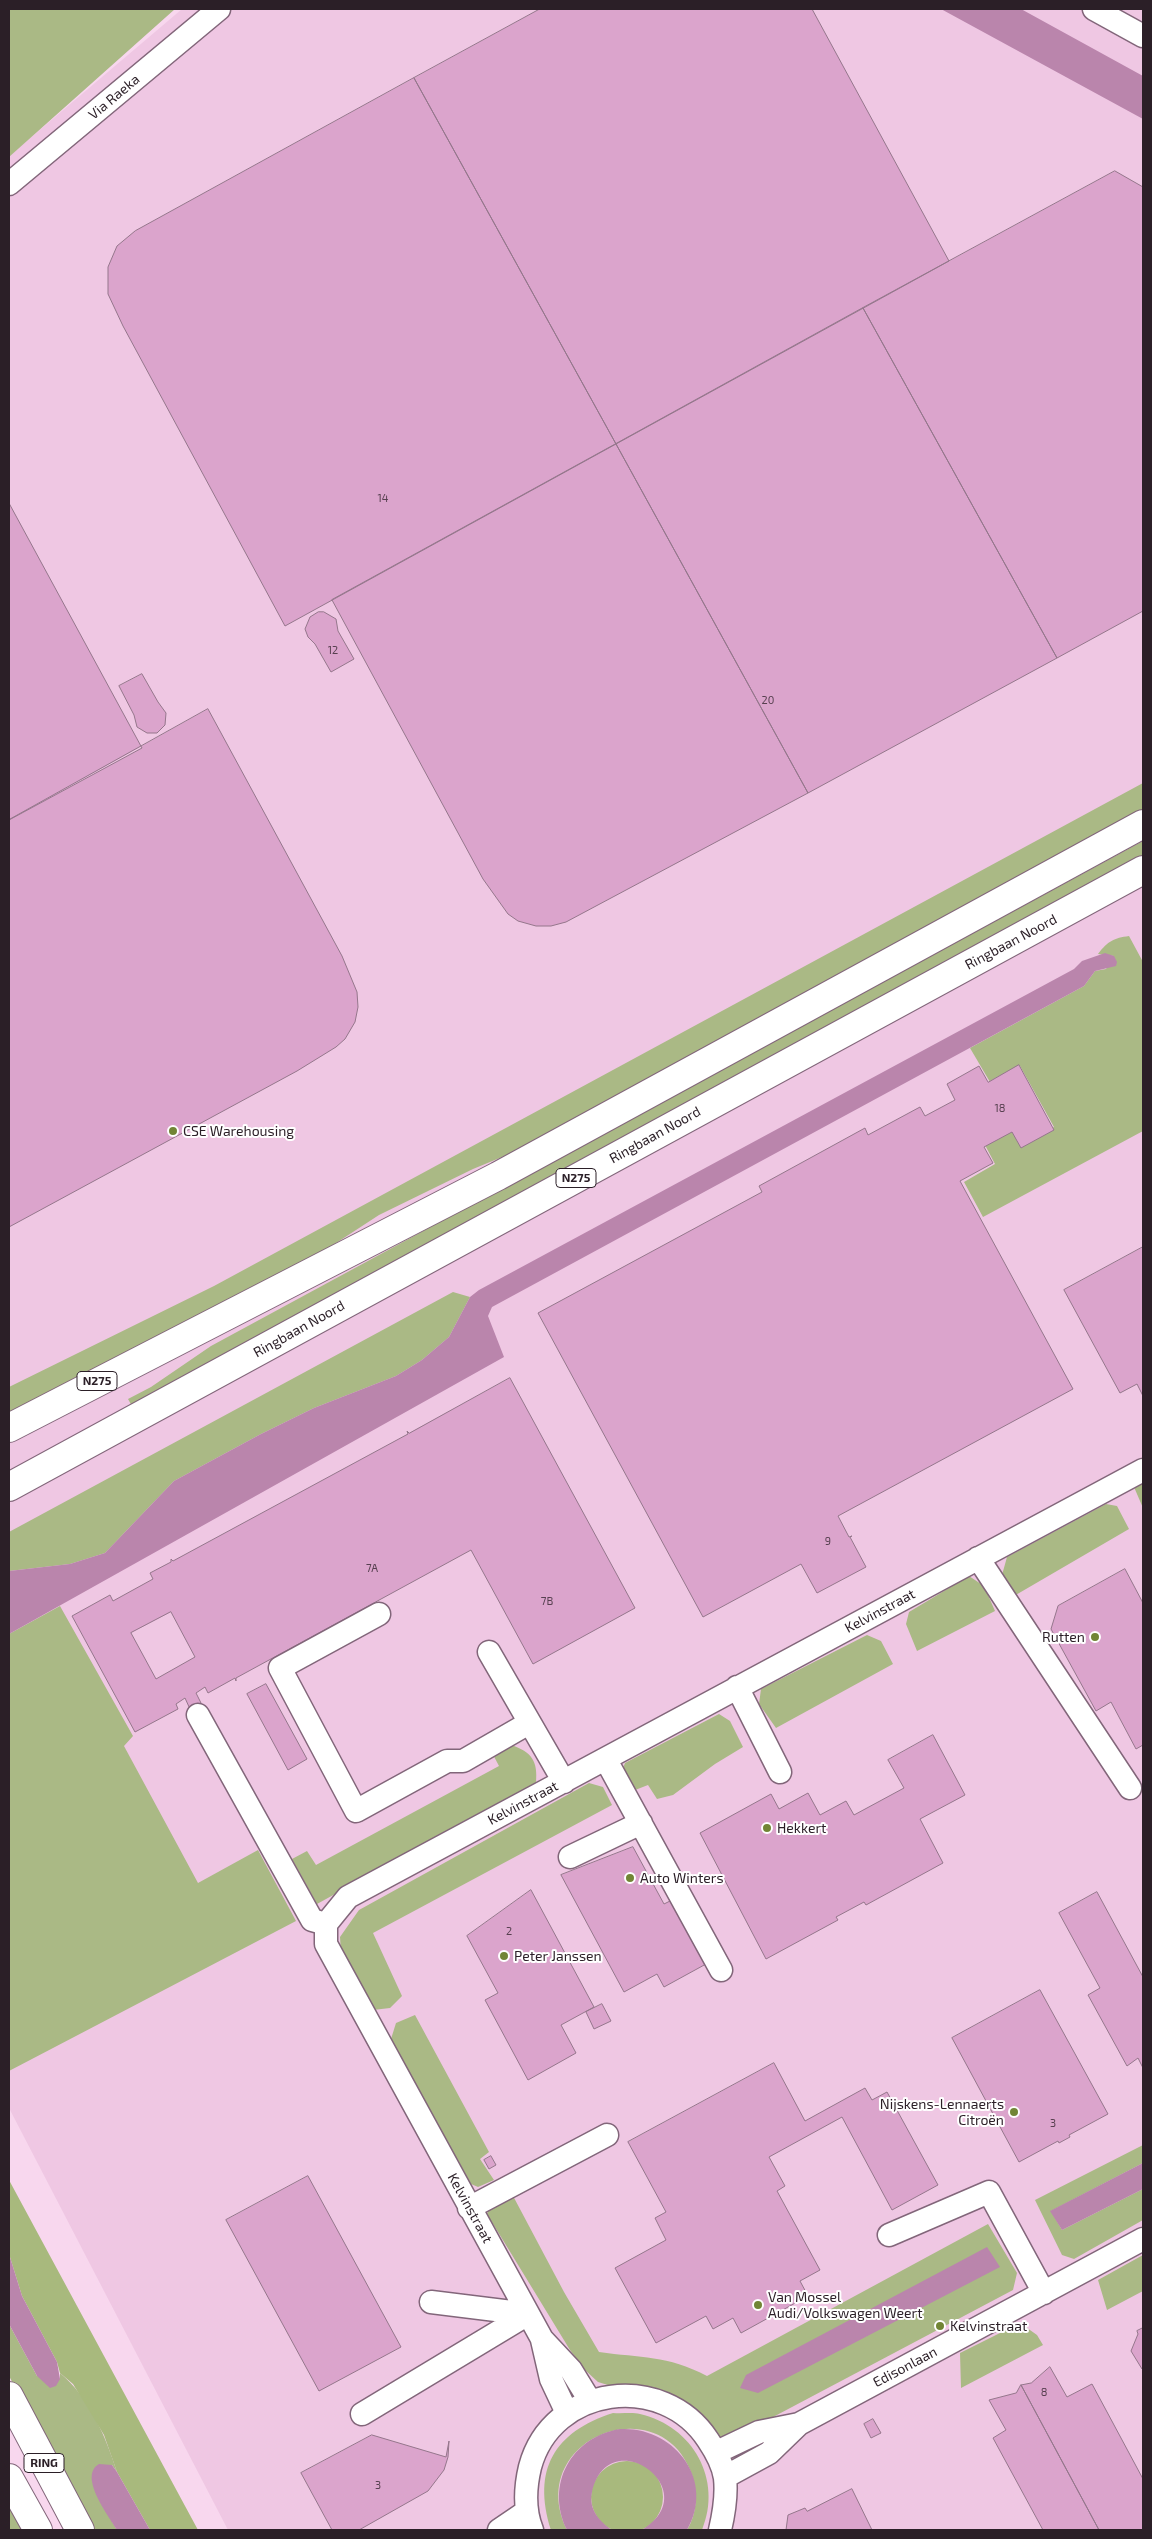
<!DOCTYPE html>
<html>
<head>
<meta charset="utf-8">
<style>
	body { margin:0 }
	#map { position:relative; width:1152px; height:2539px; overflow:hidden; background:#f8d7ee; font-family:"Exo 2",sans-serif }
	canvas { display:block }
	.frame { position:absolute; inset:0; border:10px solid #2b1f27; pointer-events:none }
</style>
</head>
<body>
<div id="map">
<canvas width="1152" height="2539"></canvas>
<div class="frame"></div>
</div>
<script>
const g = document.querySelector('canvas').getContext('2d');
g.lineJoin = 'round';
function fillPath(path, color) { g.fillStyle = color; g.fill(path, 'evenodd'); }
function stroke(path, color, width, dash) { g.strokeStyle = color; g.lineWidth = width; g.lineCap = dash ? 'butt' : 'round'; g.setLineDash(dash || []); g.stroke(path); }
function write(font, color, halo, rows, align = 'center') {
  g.font = font + ' "Exo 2",sans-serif'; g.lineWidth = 4; g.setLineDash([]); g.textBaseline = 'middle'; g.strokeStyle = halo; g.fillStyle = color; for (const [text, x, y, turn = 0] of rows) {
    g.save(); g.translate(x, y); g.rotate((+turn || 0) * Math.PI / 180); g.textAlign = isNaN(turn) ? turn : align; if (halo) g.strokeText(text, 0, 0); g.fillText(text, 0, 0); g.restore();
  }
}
const built = new Path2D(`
	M182,9H1143V2530H228L9,2108V156Z`);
const green = new Path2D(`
	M9,9H175L9,157Z
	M1143,783V811L524,1148L473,1169L379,1215L307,1262L9,1412V1387L214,1286Z
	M1143,841V859L133,1408L128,1399L151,1387L211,1346Z
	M1129,936L1143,962V1131L983,1217L964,1182L995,1164L985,1145L1013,1129L1022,1145L1054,1127L1020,1066L990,1082L970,1048L1084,986L1095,971L1106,969L1114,956L1098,954C1108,941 1114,938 1129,936Z
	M453,1292L470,1297L449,1337L422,1360L396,1376L314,1408L261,1434L174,1481L105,1553L70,1564L9,1571V1532Z
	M1143,1482V1508L1134,1487Z
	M1106,1504L1117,1506L1129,1529L1014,1596L1002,1575L1007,1557Z
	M969,1576L984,1586L995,1611L917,1651L906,1624L909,1612Z
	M60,1606L133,1736L124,1746L198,1883L258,1850L296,1921L9,2071V1634Z
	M867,1635L881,1641L893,1664L776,1728L759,1704L761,1689Z
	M719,1714L730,1721L743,1747L715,1764L673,1795L657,1799L648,1785L630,1792L619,1778L625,1763Z
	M511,1745C532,1752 538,1761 536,1783L317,1904L292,1859L307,1851L316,1865L499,1766L490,1749Z
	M589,1783L603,1787L612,1805L373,1933L402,1996L390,2008L373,2010L341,1952L340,1937L359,1910Z
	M415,2015L489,2152L480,2159L494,2180L478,2187L471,2184L391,2039L396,2023Z
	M1143,2145V2163L1051,2211L1062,2230L1143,2189V2220L1074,2259L1062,2255L1035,2200Z
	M512,2194L564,2292L599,2352C641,2358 667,2355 707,2376L988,2224L1017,2273L1013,2290L724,2443L707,2420L692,2411L598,2382L585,2370L570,2350L487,2214L492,2202Z
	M1143,2255V2291L1107,2310L1098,2280Z
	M1020,2323L1037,2335L1043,2345L961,2388L960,2353Z
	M9,2324L37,2376L60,2379V2373C89,2397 106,2437 117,2472L112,2465L97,2495L117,2530H90L9,2376Z
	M613,2413C622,2414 632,2412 640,2414C693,2426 723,2480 702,2530H687C697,2514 698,2493 692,2475C661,2385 523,2439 567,2530H551C532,2470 554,2432 613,2413Z
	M9,2500L26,2530H9Z`);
const forest = new Path2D(`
	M9,2180L198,2530H150L117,2472L104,2435L73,2384L60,2373L57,2362L22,2296L9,2254Z
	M591 2497a36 36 0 1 1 72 0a36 36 0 1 1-72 0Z`);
const water = new Path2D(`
	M941,9H1021L1143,76V119Z
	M1105,953L1114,956L1117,962L1116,966L1095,971L1084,986L492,1307L488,1316L504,1357L9,1634V1571L70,1564L105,1553L174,1481L261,1434L314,1408L396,1376L422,1360L449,1337L470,1297L479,1290L1074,969L1082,961Z
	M1143,2163V2189L1062,2230L1050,2211Z
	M987,2247L1000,2267L758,2393L740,2388L746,2375Z
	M9,2254L22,2296L57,2362L60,2379L56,2386L50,2388L37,2376L9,2324Z
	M620,2429C674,2426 716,2480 687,2530H642C708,2490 608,2420 592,2492C588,2509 600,2522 612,2530H567C545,2485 571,2437 620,2429Z
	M99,2464L112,2465L117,2472L150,2530H117C108,2515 78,2476 99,2464Z`);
const building = new Path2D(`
	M540,9H812L949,261L616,444L414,78Z
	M414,78L616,444L285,626L123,326L108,294V267L117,246L135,231Z
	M1115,171L1143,187V611L1057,658L863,308Z
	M863,308L1057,658L808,793L616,444Z
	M616,444L808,793L566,922L551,926H536L518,921L508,914L483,879L332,600Z
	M10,505L142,748L9,820V506Z
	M324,612L336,619L338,631L354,659L331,672L315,644L308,637L305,629L310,617L318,612Z
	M142,674L158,702L166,713L165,725L157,733H147L137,727L134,715L119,686Z
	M208,709L342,956L357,992L358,1007L355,1022L345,1039L336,1047L297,1071L9,1227V820Z
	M1019,1065L1054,1130L1021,1148L1012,1132L984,1147L993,1163L960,1181L1073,1389L838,1516L849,1537L852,1536L850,1537L866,1567L817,1593L801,1564L703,1617L538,1313L762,1192L759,1186L865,1128L868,1135L920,1107L925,1116L955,1100L947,1084L979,1066L988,1082Z
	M1143,1247V1396L1137,1384L1120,1393L1064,1290Z
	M510,1378L635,1608L533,1664L471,1550L236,1678V1681L235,1678L208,1693L205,1687L196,1693L201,1703L190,1709L185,1698L176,1704L178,1709L135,1732L72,1616L110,1595L113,1601L153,1579L150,1573L171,1562V1559L173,1561L408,1434L407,1431L409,1433ZM171,1612L195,1657L156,1679L131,1633Z
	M1125,1569L1143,1603V1745L1136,1749L1111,1702L1096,1711L1051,1629L1058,1606Z
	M266,1684L307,1759L288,1770L247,1694Z
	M933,1735L965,1795L920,1819L943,1863L866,1905L864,1902L836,1917L838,1920L766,1959L700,1833L771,1794L779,1809L808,1793L820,1815L846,1801L854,1815L904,1788L888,1760Z
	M633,1847L664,1904L672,1900L706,1964L664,1987L657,1974L624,1992L561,1875Z
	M531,1890L594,2007L561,2025L576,2053L528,2080L485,2000L498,1993L467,1936Z
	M1097,1892L1143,1977V2068L1138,2058L1127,2066L1088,1995L1100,1988L1059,1913Z
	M1040,1990L1108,2114L1069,2135L1070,2137L1059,2143L1058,2141L1019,2162L952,2038Z
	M602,2004L611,2021L594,2029L586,2012Z
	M774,2063L805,2121L865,2088L872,2100L887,2092L938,2185L892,2210L842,2117L769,2157L785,2186L777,2191L820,2270L800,2281L808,2296L741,2333L733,2318L713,2329L706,2316L656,2343L615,2268L666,2240L655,2218L666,2212L628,2142Z
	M491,2156L496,2165L489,2169L484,2160Z
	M308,2176L401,2347L319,2391L226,2220Z
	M1143,2328V2368L1142,2369L1131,2351L1138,2334L1137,2331Z
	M1050,2367L1067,2397L1092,2384L1143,2479V2530H1099L1021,2385L1031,2383Z
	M1021,2385L1099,2530H1043L993,2438L1006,2430L989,2400L1016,2393Z
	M873,2419L881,2433L871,2438L864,2424Z
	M372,2435L446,2457L449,2441L448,2457L444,2470L428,2491L359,2530H332L301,2473Z
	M852,2489L872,2530H786L788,2515L805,2508L807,2511Z`);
const minor = new Path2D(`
	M1094,9L1143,36
	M9,184L219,9
	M978,1558L1130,1788
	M379,1614L280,1668L356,1811L447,1761H463L529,1723
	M489,1652L564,1782
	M737,1687L780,1772
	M198,1715L312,1920L326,1924
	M606,1760L721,1970
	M570,1857L641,1823
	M469,2208L607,2135
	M889,2235L989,2192L1044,2293
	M542,2340L551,2379L567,2413
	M590,2401L571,2370L542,2339L326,1944V1924L348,1897L1143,1470
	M362,2414L528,2314L431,2302
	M717,2452L759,2432L799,2424
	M725,2477L769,2453L799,2424L1143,2239
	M499,2530L527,2511
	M532,2530C524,2510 525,2488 530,2467C552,2385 663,2371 708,2440C716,2452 723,2464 725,2478C727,2496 724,2513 720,2530`);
const major = new Path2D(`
	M9,1428L498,1176L1143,824
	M9,1487L1143,870
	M9,2396L80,2530
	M9,2478L38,2530`);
const markers = [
	[173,1131,5,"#718535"],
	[1095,1637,5,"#718535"],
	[767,1828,5,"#718535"],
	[630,1878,5,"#718535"],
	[504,1956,5,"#718535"],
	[1014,2112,5,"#718535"],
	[758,2305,5,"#718535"],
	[940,2326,5,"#718535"]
];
const numberNames = [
	["14",383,498],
	["12",333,650],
	["20",768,700],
	["18",1000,1108],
	["9",828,1541],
	["7A",372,1568],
	["7B",547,1601],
	["2",509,1931],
	["3",1053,2123],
	["8",1044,2392],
	["3",378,2485]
];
const shields = [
	[576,1178,40],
	[97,1381,40],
	[44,2463,40]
];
const shieldNames = [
	["N275",576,1178],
	["N275",97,1381],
	["RING",44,2463]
];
const streetNames = [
	["Via Raeka",114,97,-40],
	["Ringbaan Noord",1011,942,-28],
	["Ringbaan Noord",655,1135,-29],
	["Ringbaan Noord",299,1329,-29],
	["Kelvinstraat",880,1611,-28],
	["Kelvinstraat",523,1803,-28],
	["Kelvinstraat",470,2208,61],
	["Edisonlaan",905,2367,-28]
];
const poiNames = [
	["CSE Warehousing",183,1131],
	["Rutten",1085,1637,"right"],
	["Hekkert",777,1828],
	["Auto Winters",640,1878],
	["Peter Janssen",514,1956],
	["Nijskens-Lennaerts",1004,2104,"right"],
	["Citroën",1004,2120,"right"],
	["Van Mossel",768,2297],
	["Audi/Volkswagen Weert",768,2313],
	["Kelvinstraat",950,2326]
];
fillPath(built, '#efc7e3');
fillPath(green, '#aab985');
fillPath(forest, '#a8b97d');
fillPath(water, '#ba85ac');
fillPath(building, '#dba4cc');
stroke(building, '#95778c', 1);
stroke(minor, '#82667a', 25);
stroke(major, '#82667a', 30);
stroke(minor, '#fff', 22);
stroke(major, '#fff', 28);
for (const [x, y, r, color] of markers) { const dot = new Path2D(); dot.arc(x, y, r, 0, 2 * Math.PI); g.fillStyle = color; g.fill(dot); stroke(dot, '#fff', 2); }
write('11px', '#574050', null, numberNames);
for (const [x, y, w] of shields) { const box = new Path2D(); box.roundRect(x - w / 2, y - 9.5, w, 19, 4); g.fillStyle = '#fff'; g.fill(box); stroke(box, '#2b1f27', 1); }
write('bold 12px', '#2b1f27', null, shieldNames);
write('14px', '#2b1f27', '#fff', streetNames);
write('14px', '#2b1f27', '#fff', poiNames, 'left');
</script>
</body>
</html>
